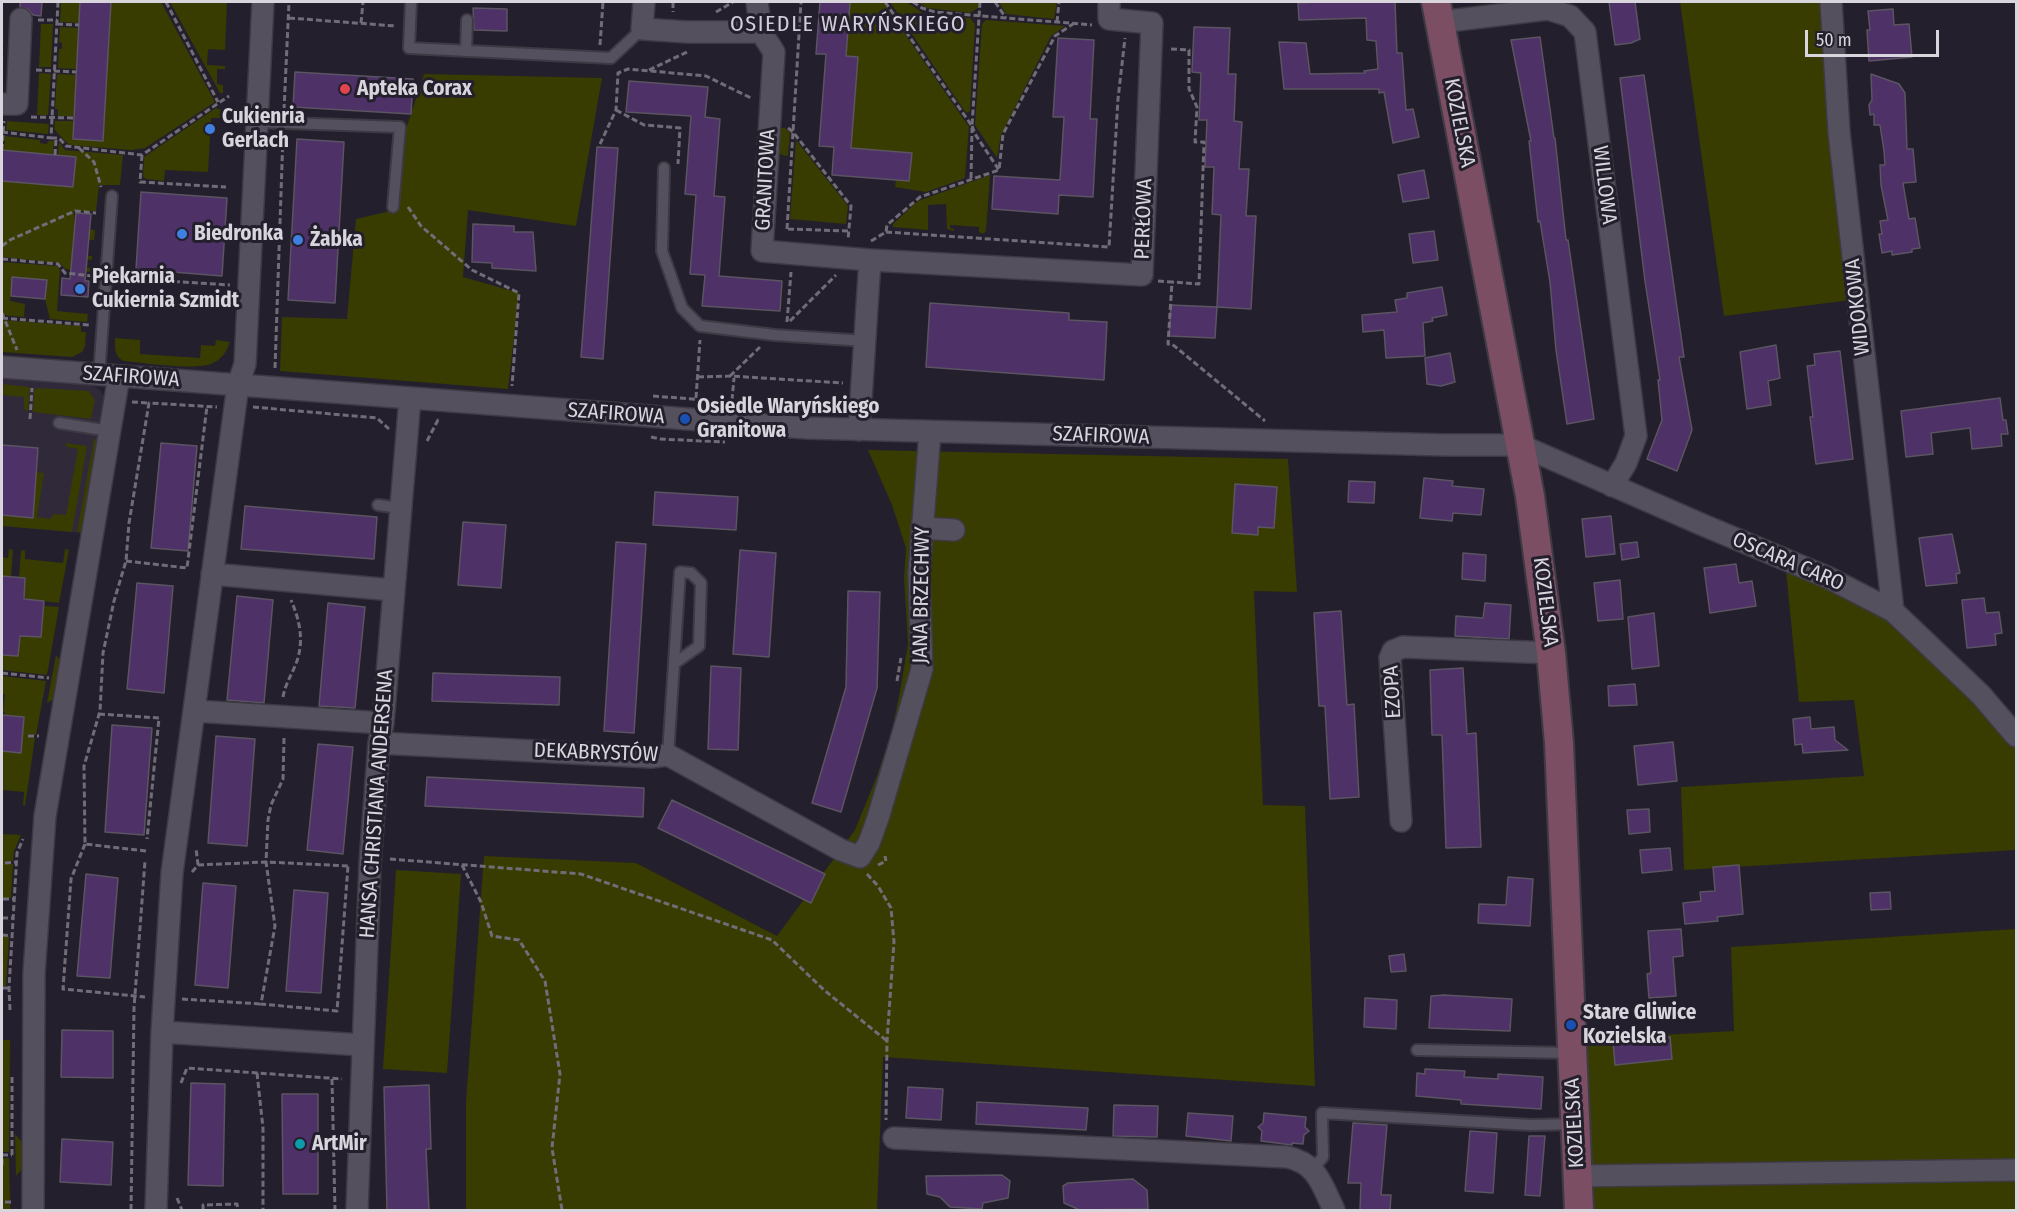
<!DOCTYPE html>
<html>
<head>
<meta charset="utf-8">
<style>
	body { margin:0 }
	#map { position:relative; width:2018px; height:1212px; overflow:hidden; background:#241f2c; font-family:"Fira Sans Condensed",sans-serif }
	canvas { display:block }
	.frame { position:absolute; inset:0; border:3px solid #d8d5dd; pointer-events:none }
	.scale { position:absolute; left:1805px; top:30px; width:134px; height:27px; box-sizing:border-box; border:3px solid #d8d5dd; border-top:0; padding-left:8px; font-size:18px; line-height:21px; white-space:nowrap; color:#d8d5dd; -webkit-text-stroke:4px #241f2c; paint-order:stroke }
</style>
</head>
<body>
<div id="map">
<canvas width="2018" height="1212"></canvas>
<div class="frame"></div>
<div class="scale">50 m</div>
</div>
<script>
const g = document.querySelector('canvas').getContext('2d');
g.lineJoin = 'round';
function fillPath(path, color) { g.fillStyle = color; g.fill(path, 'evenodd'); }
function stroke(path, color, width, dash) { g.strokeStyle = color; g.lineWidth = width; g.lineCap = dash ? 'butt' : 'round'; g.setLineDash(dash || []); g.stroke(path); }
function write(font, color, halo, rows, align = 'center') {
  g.font = font + ' "Fira Sans Condensed",sans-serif'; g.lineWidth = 6; g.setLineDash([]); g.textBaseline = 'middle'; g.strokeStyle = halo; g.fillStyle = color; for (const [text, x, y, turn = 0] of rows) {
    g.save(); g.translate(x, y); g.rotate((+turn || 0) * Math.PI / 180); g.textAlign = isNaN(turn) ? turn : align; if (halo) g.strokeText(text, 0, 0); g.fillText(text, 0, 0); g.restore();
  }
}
const built = new Path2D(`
	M2,378L92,385L100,390L105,398L85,533L2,526Z`);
const green = new Path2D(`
	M61,2H80L79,23L60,22Z
	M111,2H161L215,102L145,148L131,150L70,145L64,140L54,129L55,121H73V139L103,140Z
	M170,2H227L225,50L208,49L207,65L225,66V69H217V84L223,85V93H220Z
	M850,2H883L969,127L965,177L963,179L926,192L895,187L896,180L909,181L911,153L851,148L858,58L846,56Z
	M890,2H907L924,14L970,18L975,24L970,111L966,113Z
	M918,2H978V8L970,13L927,8Z
	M999,2H1057L1054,19L1006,14Z
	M1680,2H1824L1851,300L1724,316Z
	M986,20L1065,26L1051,36L1001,135L997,158L975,125L982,24Z
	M41,24H53L51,67H39Z
	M60,27L79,28L76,69L58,68L59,49H62V43L59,42Z
	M39,73L51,74L48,115H37Z
	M57,74L76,75L74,116H58V109H55Z
	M424,74L602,78L576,226L468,210L463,277L519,293L508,389L280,371L282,317L347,319L356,219L399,209L405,132Z
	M216,108L221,110L224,118H211L208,172L165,170L164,181L146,179L143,177L144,157Z
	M7,121L49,124L48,134L6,130Z
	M778,128H785L790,133L788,156L782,155L778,152Z
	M5,136L40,140V143L47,144L48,141H54L53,155L4,150Z
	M796,140L848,206L846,224L790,219Z
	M59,142L65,150L123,155L120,185H99L96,211H74L75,228L95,230L94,240L73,239L72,255L92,256V260L76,258L75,266L92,268L91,272L65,269L60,263L2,257V181L73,187L75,157L58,155Z
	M990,175L986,231L983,234L979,232V227L950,225V228L954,229V231L947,229L946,204L928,205V230L893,227V224L918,201Z
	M2,262L57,266L60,270L57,311L88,314L87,322L50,319L45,299L47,280L13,277L10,301L25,304L24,317L2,315Z
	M2,320L81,326V332H86L85,346L82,352L72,357L2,352Z
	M115,338L140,340V354L200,358L201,345L215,346L216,340L230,342C227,351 222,359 213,363C197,371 144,363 124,361C114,357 115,348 115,338Z
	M2,384L30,387L28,411L24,409V397L2,395Z
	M38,388L89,391L95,400L91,419L33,412L34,390Z
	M94,438L98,443L85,533L77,532Z
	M65,443L87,446L72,532L2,526V515L32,518L36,472L44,473L37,517L50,519L54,514L66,515L78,449L67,447Z
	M868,450L1288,459L1297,592L1254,591L1263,805L1305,806L1315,1086L883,1057L877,1210H466V1102L484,856L636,863L777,936L855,830L877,776L892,731L901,686L908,644L904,578L906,548L892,505Z
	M9,549L13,550L11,577L2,576V557L8,558Z
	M65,549L69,550L59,603L27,599L24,596L25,578H19L21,550L25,551V559L63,563Z
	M1786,571L1826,588L1886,619L1980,704L2016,745V850L1684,870L1681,787L1864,776L1854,700L1799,702Z
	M44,606L59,607L47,675L2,670V655L18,656L20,639L24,636L41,637Z
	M56,655L62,663L56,698L47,703Z
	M2,676L46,681L36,735L28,734V737L35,738L25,806L23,805L24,792L2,790V753L4,751L21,753L24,717L6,715L3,711L5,694H2Z
	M2,834L21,835L14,851L13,861H5V864H13L11,898L3,899L2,936L9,937L6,986H2Z
	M396,870L461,874L447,1073L383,1069Z
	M2016,929V1210H1579L1572,1040L1734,1031L1731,947Z
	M2,1040H10L9,1152H2Z
	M15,1134L22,1142V1169L16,1176Z
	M3,1158H9L10,1200L5,1201V1203H10V1210H2Z`);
const building = new Path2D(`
	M20,2H42L41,16L33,15L28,9L20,7Z
	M80,2H111L103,141L73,139Z
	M820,2H850L846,56L858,57L851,148L912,153L909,181L832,175L834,147L819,146L826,54H816Z
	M1319,2H1395L1397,53H1402L1406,110L1413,109L1419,137L1393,143L1384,92L1379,93V89H1284L1279,42L1306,43L1310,74L1365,73L1364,71L1378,69L1376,41L1367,40L1366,18L1299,20L1298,3Z
	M1609,2H1635L1640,39L1631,43L1615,45Z
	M473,8L507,9V31L474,30Z
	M1893,9L1894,25L1909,24L1912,57L1869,61L1867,30H1870L1868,11Z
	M1194,27L1230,28L1228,74H1236L1234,121L1242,122L1239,169H1249L1246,216H1256L1251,309L1217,307L1221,215L1212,214L1214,167H1205L1207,120H1199L1201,73L1192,72Z
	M1540,37L1554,138H1555L1566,240H1568L1594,419L1567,424L1556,350L1550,282L1540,221L1538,222L1529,141H1531L1511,40Z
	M1058,38L1094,40L1090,119H1097L1093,197L1059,195L1058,214L992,209L994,176L1060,180L1064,117H1053Z
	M295,72L413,79L411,114L293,107Z
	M1871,74L1899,84L1905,93L1907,149H1913L1916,182L1903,183L1909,219L1915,218L1920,248L1912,249V252L1892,255V251L1882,253L1879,234H1882L1880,221L1888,220L1881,185L1880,165H1885L1884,151L1880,125H1874V114L1870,115L1869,105L1872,100Z
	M1644,75L1684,357H1679L1692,430L1677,471L1647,459L1662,420L1658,380H1660L1645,281L1620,78Z
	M629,81L708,87L705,117L720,119L714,196L725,197L719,276L782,281L780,311L702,306L705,275L690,274L696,195L685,194L691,116L626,112Z
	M297,139L344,142L335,303L288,300Z
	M597,147L618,148L603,359L581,357Z
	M2,150L76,157L73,187L2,181Z
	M1424,170L1429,198L1403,202L1398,175Z
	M141,192L227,198L222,276L136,269Z
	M76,213L91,214L85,281H89L88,297L61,295L62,278L70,279Z
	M473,224L514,226V232H533L536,271L492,268V263L472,262Z
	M1434,231L1438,260L1413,263L1409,234Z
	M12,277L47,280L45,299L11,296Z
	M1442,287L1447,315L1432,318L1433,321L1423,323L1425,356L1386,358L1384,330L1363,332L1362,315L1397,312L1395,300L1407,298V293Z
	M930,303L1069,313V320L1107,322L1104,380L926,367Z
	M1171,305L1217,307L1215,338L1169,336Z
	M1776,345L1780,378L1768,381L1771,405L1747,409L1740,352Z
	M1840,351L1853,459L1816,464L1810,417H1813L1807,366L1815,365L1814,354Z
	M1450,353L1455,382L1441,386L1427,384L1425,358Z
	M2000,398L2003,420H2006L2008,434H2001L2002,446L1972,449L1970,428L1931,433L1933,454L1906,457L1901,411Z
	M161,443L197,446L188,551L151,548Z
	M2,445L38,448L33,518L2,515Z
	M1424,478L1453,481L1452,486L1484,489L1481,515L1453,513L1452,521L1420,518Z
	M1349,481L1375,482L1374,503L1348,502Z
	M1235,484L1277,487L1274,528L1258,527V535L1232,533Z
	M655,492L738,497L736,530L653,525Z
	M245,506L377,517L374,559L241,549Z
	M1611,516L1615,554L1586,557L1582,519Z
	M463,522L506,525L501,588L458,585Z
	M1952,534L1960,573L1956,574L1957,583L1926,586L1919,538Z
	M616,542L646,544L634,733L604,731Z
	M1637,542L1639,557L1622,560L1620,544Z
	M740,550L776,553L769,657L733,654Z
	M1463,553L1486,555L1485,581L1462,579Z
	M1736,564L1739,583L1752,581L1756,606L1710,613L1704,568Z
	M2,576L25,578L24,599L44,601L41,637L20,636L18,656L2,655Z
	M1620,580L1623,619L1598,621L1594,583Z
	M137,583L173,586L164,693L127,689Z
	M848,591L880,592L877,688L841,812L812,803L846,687Z
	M237,596L273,600L264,703L227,700Z
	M1984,598L1986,613L1999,612L2002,633L1995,634L1996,645L1967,648L1962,600Z
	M328,603L365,607L355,708L319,706Z
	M1485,603L1511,605L1509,639L1455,636L1456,616L1483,618Z
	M1341,611L1347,705L1354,704L1359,797L1330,799L1325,706H1319L1314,613Z
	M1654,613L1659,666L1632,669L1628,617Z
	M711,666L741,668L738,750L708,749Z
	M1463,668L1467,734L1476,733L1481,847L1446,848L1442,735H1432L1430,670Z
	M433,673L560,677L559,705L432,701Z
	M1635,684L1637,705L1609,706L1608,686Z
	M2,715L24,717L21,753L2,751Z
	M1810,717L1811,729L1834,727L1835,740L1848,750L1803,753L1802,744L1795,745L1793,719Z
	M112,725L152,728L144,835L105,832Z
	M216,736L255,739L247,846L208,843Z
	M1673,742L1677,781L1638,785L1634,746Z
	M318,744L353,747L343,854L307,850Z
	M427,777L644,788L643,817L425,806Z
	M672,800L825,874L811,903L658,828Z
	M1649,809L1650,832L1629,834L1627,810Z
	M1670,848L1672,870L1642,873L1640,850Z
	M1739,865L1743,914L1717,917L1718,921L1685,924L1683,903L1701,901L1700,892L1715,891L1713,867Z
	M86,874L118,878L110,978L77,976Z
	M1508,877L1533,879L1530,926L1478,923L1479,904L1506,905Z
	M203,883L236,886L228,988L195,985Z
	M294,890L328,893L321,993L286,991Z
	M1890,892L1891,909L1871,910L1870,893Z
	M1681,929L1683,956L1673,957L1676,996L1649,998L1647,974L1651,973L1648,931Z
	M1404,954L1406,971L1391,972L1389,956Z
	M1444,995L1512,999L1510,1031L1429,1028L1431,996Z
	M1365,998L1397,1000L1396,1029L1364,1027Z
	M62,1030L113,1031V1078L61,1077Z
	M1670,1037L1672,1059L1615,1065L1613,1041Z
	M1425,1069L1465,1071L1464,1077L1498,1079V1074L1543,1077L1541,1109L1461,1104V1100L1416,1096L1417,1073L1425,1074Z
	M191,1083L225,1084L223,1186L188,1185Z
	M429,1085L431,1149H426L429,1210H387L384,1087Z
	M908,1087L943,1089L941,1120L906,1118Z
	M282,1094H318V1194H283Z
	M977,1102L1088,1108L1086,1130L976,1124Z
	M1114,1105L1158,1106L1157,1137L1113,1136Z
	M1188,1113L1233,1116L1231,1141L1186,1136Z
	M1264,1113L1306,1117L1305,1127L1309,1131L1304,1135L1303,1144L1292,1143V1145L1261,1141L1262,1131L1258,1127L1263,1123Z
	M1353,1123L1387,1125L1381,1195H1391L1390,1210H1360L1361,1183H1348Z
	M1470,1131L1497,1133L1493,1193L1465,1191Z
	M1529,1136H1545L1540,1196L1525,1195Z
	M62,1139L113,1142L111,1185L60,1182Z
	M1002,1175L1010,1181L1008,1198L983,1203L982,1209L950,1207L940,1197L927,1194L926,1176Z
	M1133,1179L1147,1190L1148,1209L1080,1210L1064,1203L1063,1186L1068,1183Z`);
const path = new Path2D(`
	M166,2L218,102
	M673,2V12
	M885,2L972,126L980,2
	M913,2L922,8L935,12L1092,25
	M995,2L1006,18
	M716,12L733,2
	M289,18L396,26
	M38,20H57
	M1057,22L1059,2
	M361,23L363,2
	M57,24L79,25
	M600,45L603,2
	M1171,49L1189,50V89L1197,107L1195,142H1204L1199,284L1172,282
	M36,70L76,72
	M649,70L687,52
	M284,110L289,2
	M616,110L644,125L680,128L678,164
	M31,117L74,118
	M972,126L975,134L999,170L1003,134L1055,36L1073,24
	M788,128L793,132L851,206L848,240
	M2,132L51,138L58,2
	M51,138H59L66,146L142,155L229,96
	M600,144L616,110L618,73L628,69L706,76L753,99
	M79,148L94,162L101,187
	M2,150L4,121
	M55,155L56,139
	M142,155L140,182L226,187
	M971,178L972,128
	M408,207L421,226L472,270L519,293L512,386
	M787,229L801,2
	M788,229L849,231
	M886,232L1109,247L1118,99L1125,38
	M871,241L886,232L887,225L920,197L999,170
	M2,246L10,240L75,211L96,213
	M2,259L58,264L65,273L93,276
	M120,278L230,285
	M1158,281L1172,282L1168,344H1172L1265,421
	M2,313L17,350
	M2,318L89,325
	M790,321L836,275
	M787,322L791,272
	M275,368L283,135
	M730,376L760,347
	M698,377L730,376L843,383
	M653,396L745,403
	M696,398L700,340
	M732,400L734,378
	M132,402L149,403
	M253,407L377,418L389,429
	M30,419L32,388
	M651,437L660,439L725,442
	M427,441L438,420L441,421
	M126,561L187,568L207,406
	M2,673L49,678
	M897,681L901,658
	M283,697C285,685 291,676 295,666C305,643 300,621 291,600
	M99,714L159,718L147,839
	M28,736H39
	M284,738L283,779L271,805L268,820L266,862L275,926L261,1004L337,1011L348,866
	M85,844L71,879L63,989L145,997
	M146,851L85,844L84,766L100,711L103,653L114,601L126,561L129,523L149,403L217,407
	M390,859L581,874L772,940L824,990L887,1041
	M5,863L16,862
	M198,865L266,862L349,866
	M462,865L481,902L492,936L519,940L545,981L560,1074L552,1148L562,1210
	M878,865L886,861L885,856
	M192,872L198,865L196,848
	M867,874L878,886L891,908L894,942L887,1041L886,1120
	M3,899H14
	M2,918H13
	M2,935L12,936
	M2,988H9
	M182,999L261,1004
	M10,1010L9,988L17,853L23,839
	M257,1073L263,1128V1210
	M332,1079L335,1210
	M181,1083L187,1068L342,1079
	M2,1155H12
	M12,1155V1076
	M2,1165V1155
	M177,1198L182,1210
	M5,1202H13
	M131,1210L134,1008L145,861
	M203,1210V1205L237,1204L238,1210`);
const lane = new Path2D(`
	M411,2L409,48L611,58L642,29
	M466,51L467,20
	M258,122L400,127L393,207
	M664,168L662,251L682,308L700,326L775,335L866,341
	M99,375L112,196
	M59,423L110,431
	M378,505L400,508
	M668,755L680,572L691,573L701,583L699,646L675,663
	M1417,1050L1572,1053
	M1312,1170L1323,1157L1322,1113L1531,1125L1575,1124`);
const street = new Path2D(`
	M644,2L642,29L687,32H761L774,52L762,251L870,260L859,430
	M757,2L761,32
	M1831,2L1839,132L1893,611
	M1440,22L1548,9L1570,16L1585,32L1636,436L1626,463L1612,486
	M2,104H17L21,19
	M870,260L1142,275L1152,23L1109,19V2
	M2,367L807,428L1446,445H1520L1703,525L1827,577L1893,611L1981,695L2016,736
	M922,528L954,530
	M212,574L393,590
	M195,711L383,723
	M379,743L651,757L668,755L841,850L860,857L869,843L878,818L922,669L919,573L930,432
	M1401,821L1390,658L1393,651L1403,647L1551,653
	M162,1032L362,1045
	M894,1138L1287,1157C1317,1163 1322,1185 1334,1210
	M1578,1176L2016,1170
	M33,1210L34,973L45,816L119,376
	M156,1210L162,1032L172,873L235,407L238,385L245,364L263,2
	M357,1210L370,864L379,743L383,723L410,398`);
const secondary = new Path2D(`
	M1436,2L1530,496L1551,653L1559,743L1579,1210`);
const markers = [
	[345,89,6,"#e0444e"],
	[210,129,6,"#3f7fe0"],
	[182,234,6,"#3f7fe0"],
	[298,240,6,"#3f7fe0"],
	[80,289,6,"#3f7fe0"],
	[685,419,6,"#1a4fb4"],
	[1571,1025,6,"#1a4fb4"],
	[300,1144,6,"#0f9aa8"]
];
const poiNames = [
	["Apteka Corax",357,89],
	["Cukienria",222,117],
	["Gerlach",222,141],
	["Biedronka",194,234],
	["Żabka",310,240],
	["Piekarnia",92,277],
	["Cukiernia Szmidt",92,301],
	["Osiedle Waryńskiego",697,407],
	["Granitowa",697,431],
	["Stare Gliwice",1583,1013],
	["Kozielska",1583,1037],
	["ArtMir",312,1144]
];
const streetNames = [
	["KOZIELSKA",1459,123,79],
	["GRANITOWA",766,180,-87],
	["WILLOWA",1604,185,83],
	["PERŁOWA",1144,219,-88],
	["WIDOKOWA",1858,307,-96],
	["SZAFIROWA",131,377,4],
	["SZAFIROWA",616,414,4],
	["SZAFIROWA",1101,436,2],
	["OSCARA CARO",1788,562,23],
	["JANA BRZECHWY",922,595,-89],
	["KOZIELSKA",1545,602,83],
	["EZOPA",1393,692,-93],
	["DEKABRYSTÓW",596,753,2],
	["HANSA CHRISTIANA ANDERSENA",377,804,-86],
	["KOZIELSKA",1575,1123,-93]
];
const neighbourhoodNames = [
	["OSIEDLE WARYŃSKIEGO",848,25]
];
fillPath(built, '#2f293a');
fillPath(green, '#383c01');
fillPath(building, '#4e3167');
stroke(building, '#5b5462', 1.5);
stroke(lane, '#3e3a44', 14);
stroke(street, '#3e3a44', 24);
stroke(secondary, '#3e3a44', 32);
stroke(path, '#716d78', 3, [6, 3]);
stroke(lane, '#55505e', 10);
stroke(street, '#55505e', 21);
stroke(secondary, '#7b4e64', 28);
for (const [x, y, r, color] of markers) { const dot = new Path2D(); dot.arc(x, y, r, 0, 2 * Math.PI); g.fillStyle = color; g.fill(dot); stroke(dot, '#241f2c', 2); }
write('bold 21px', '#d8d5dd', '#241f2c', poiNames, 'left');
write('21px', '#d8d5dd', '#241f2c', streetNames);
g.letterSpacing = '1.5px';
write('22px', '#d2ccdd', '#241f2c', neighbourhoodNames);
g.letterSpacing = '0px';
</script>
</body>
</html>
